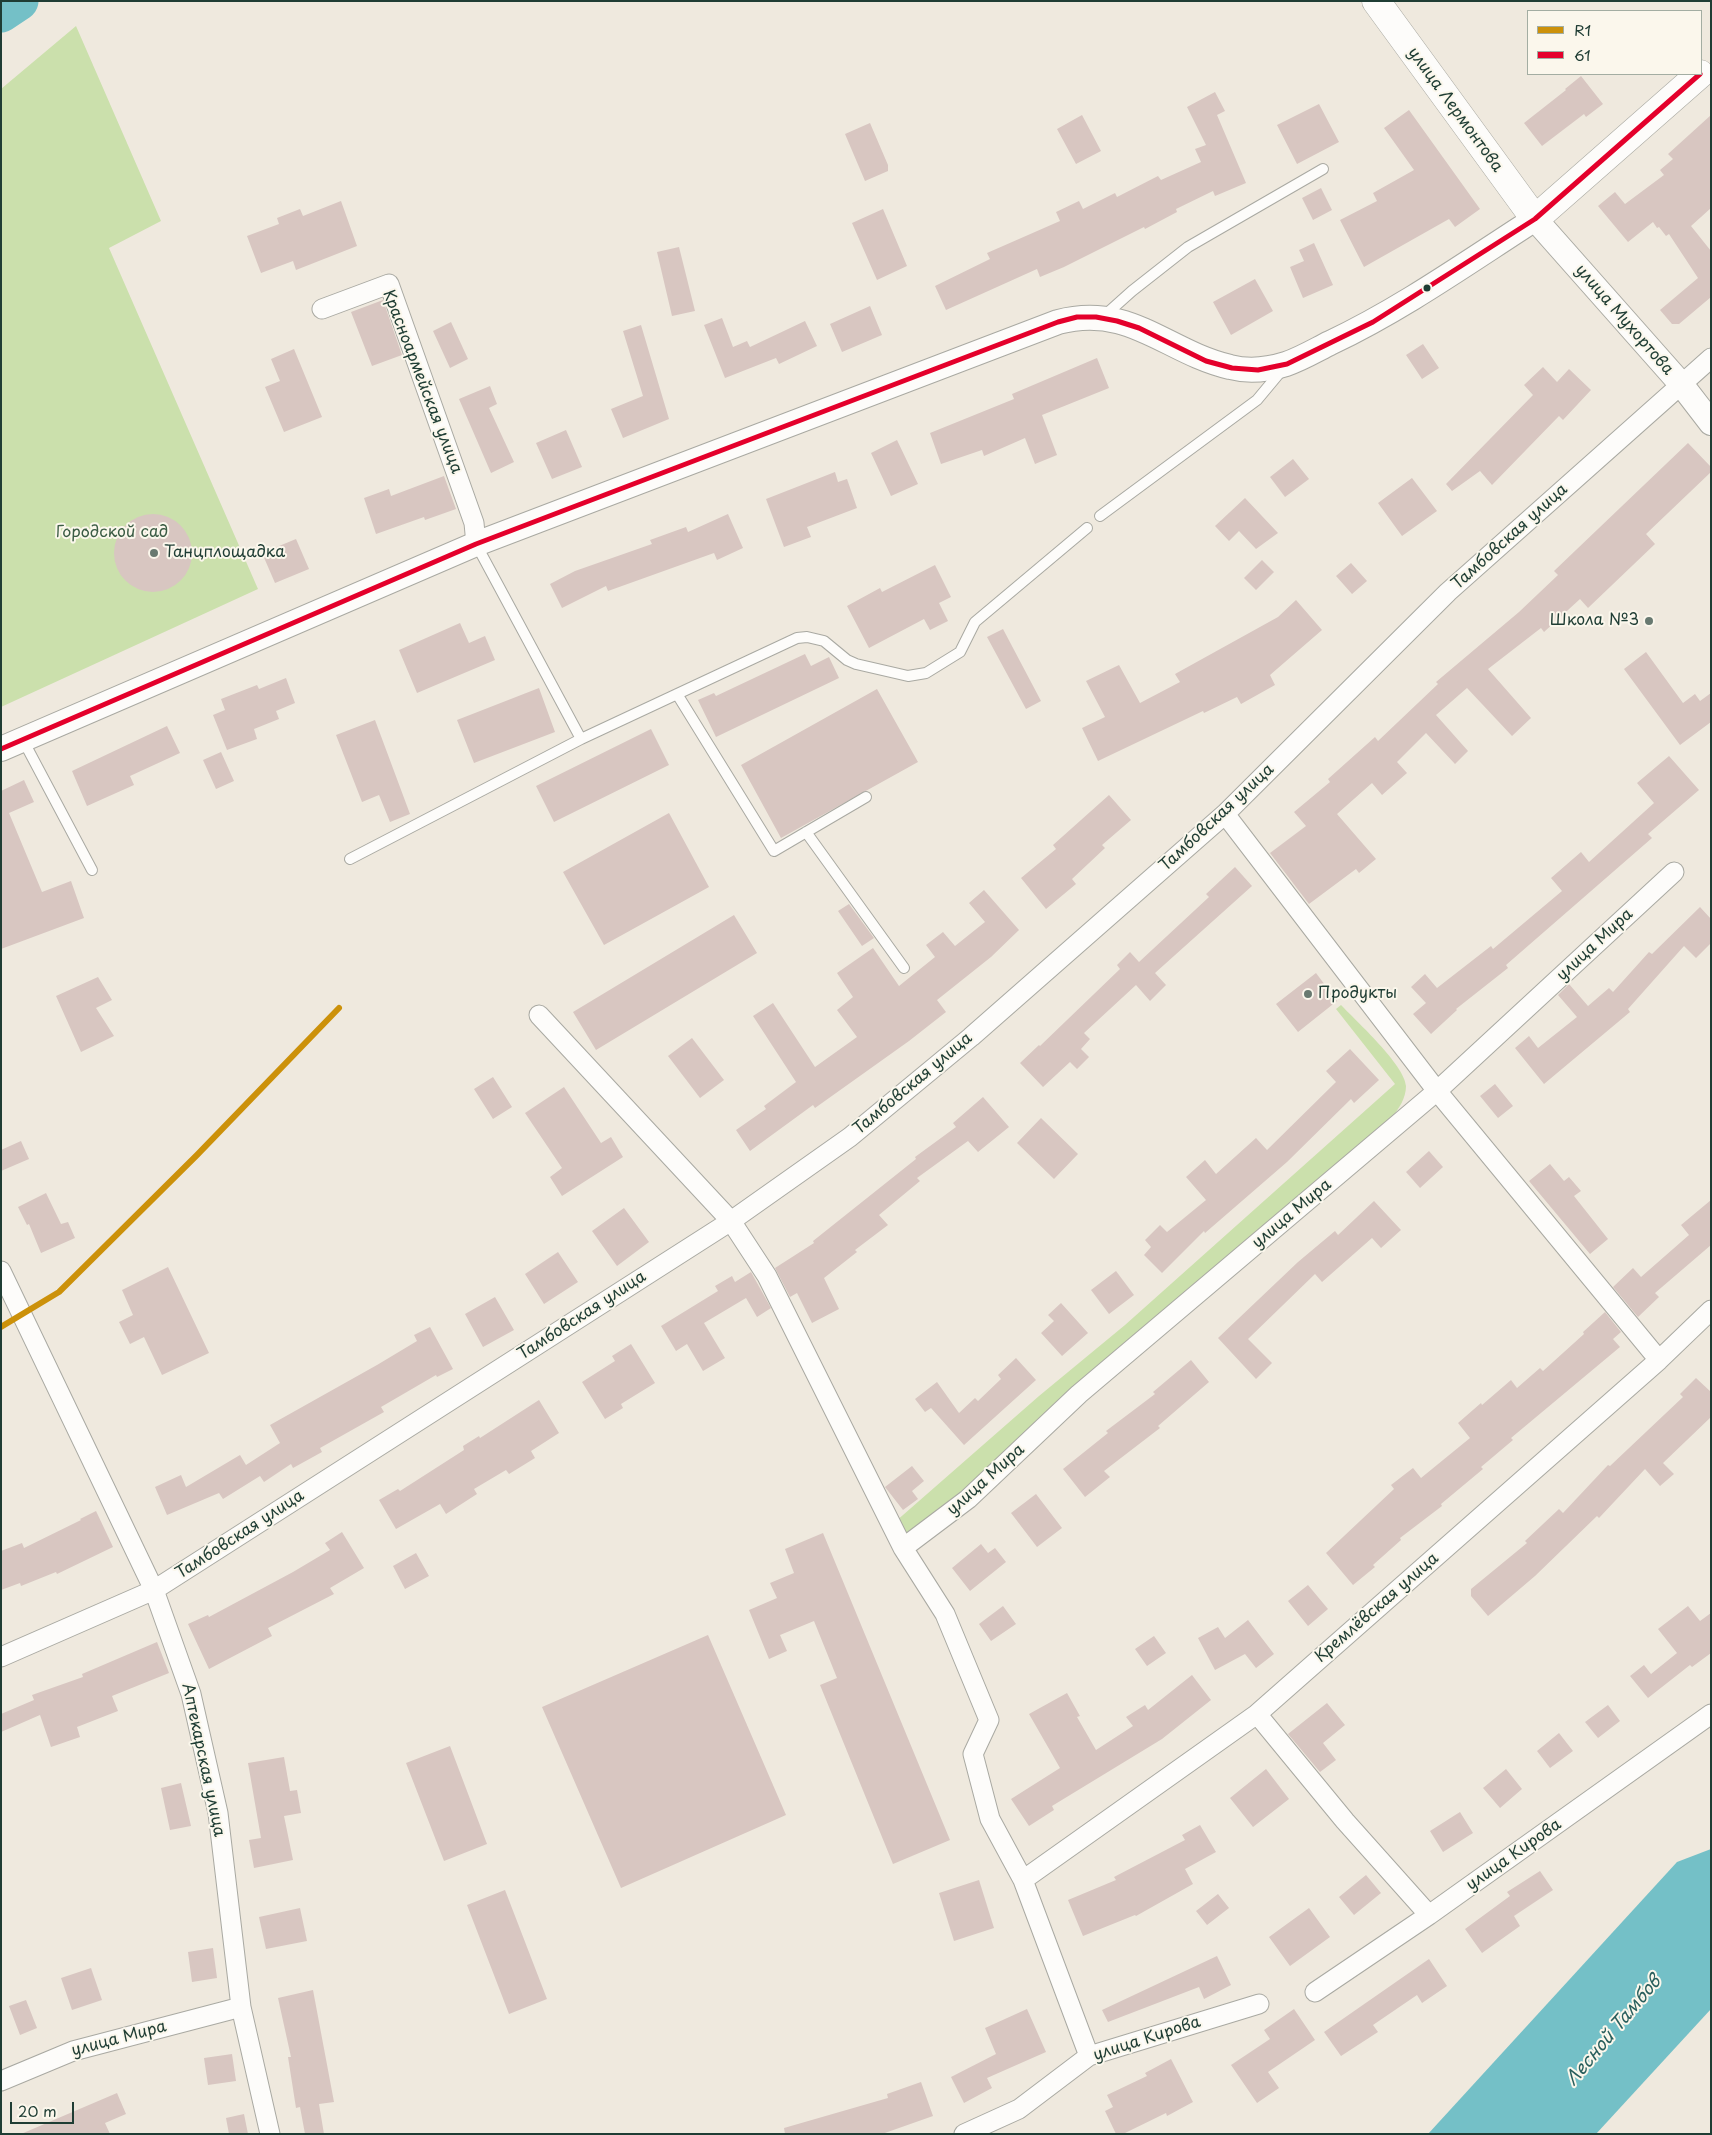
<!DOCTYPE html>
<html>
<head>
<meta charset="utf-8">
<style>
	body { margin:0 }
	#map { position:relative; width:1712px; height:2135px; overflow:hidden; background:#efe9de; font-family:"Playpen Sans",sans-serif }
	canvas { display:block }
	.frame { position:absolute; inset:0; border:2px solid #1f3d34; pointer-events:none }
	.legend { position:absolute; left:1527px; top:10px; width:175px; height:65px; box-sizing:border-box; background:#fbf7ec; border:1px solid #a3ada2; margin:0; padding:6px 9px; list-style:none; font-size:15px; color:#1f3d34 }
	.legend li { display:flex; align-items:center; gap:10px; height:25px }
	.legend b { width:25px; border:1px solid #a3ada2 }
	.scale { position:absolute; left:10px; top:2102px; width:64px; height:22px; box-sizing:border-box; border:2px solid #1f3d34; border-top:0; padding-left:6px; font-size:15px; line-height:18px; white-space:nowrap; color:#1f3d34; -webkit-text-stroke:4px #fbf7ec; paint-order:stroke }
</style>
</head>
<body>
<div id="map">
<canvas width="1712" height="2135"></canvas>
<div class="frame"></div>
<ul class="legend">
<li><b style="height:6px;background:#cc910a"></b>R1</li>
<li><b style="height:6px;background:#e4002b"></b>61</li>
</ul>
<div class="scale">20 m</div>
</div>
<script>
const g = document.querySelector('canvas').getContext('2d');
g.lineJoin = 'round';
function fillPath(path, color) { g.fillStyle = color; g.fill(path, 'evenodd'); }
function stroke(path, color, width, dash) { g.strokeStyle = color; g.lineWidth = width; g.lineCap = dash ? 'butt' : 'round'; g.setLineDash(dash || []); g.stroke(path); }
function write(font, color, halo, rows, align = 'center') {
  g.font = font + ' "Playpen Sans",sans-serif'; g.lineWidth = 4; g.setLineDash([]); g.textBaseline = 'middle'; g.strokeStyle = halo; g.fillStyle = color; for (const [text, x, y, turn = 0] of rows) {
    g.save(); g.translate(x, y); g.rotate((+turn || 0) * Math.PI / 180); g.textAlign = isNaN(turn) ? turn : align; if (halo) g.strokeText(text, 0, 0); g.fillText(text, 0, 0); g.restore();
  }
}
const green = new Path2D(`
	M76,26L161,221L109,248L258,589L1,707V89Z
	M1341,1005C1356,1021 1405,1065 1406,1086C1406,1098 1399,1109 1391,1118L971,1485L912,1533H902L895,1522L1039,1396L1125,1325L1395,1084L1336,1009Z`);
const water = new Path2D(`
	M1711,1849V2009L1596,2134H1428L1677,1862Z`);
const river = new Path2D(`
	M1,13L19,1`);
const building = new Path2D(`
	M1581,76L1603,104L1586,117L1584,114L1542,146L1524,123L1566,90L1565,89Z
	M1215,92L1225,111L1217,115L1246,183L1215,196L1213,191L1176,209L1177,212L1145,229L1144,227L1064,267L1040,277L1037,269L946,310L935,286L990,259L987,253L1060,221L1056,212L1079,201L1083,209L1115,193L1117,197L1158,176L1161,180L1201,162L1195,149L1206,145L1187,107Z
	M1319,104L1339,142L1297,164L1277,125Z
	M1409,110L1480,209L1455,227L1449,219L1364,267L1340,220L1377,201L1373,193L1414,170L1384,128Z
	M1082,115L1101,151L1076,164L1057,129Z
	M1711,115V208L1691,226L1711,251V297L1679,324H1672L1660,310L1698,278L1669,234L1666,236L1659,227L1657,228L1653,222L1628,242L1598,206L1615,192L1625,204L1664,175L1660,170L1673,159L1668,154Z
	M870,123L888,165V171L865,181L845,134Z
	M1321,188L1332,210L1313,220L1302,198Z
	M341,201L357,246L296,270L293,261L261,273L247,236L279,224L277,218L300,209L303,216Z
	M883,209L907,266L877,280L852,223Z
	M1314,243L1333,285L1303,298L1290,267L1304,261L1299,250Z
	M679,247L695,311L672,316L657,252Z
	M1255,279L1273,311L1231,335L1213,302Z
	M383,300L402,355L372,366L351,312Z
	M870,306L882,335L842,352L830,324Z
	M722,318L733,347L747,341L750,347L805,321L817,346L779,364L776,358L725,378L704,325Z
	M451,322L468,359L450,368L433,331Z
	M641,325L669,419L623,438L611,409L643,396L623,331Z
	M1423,344L1439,368L1422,379L1406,355Z
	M294,349L322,417L284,432L265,387L280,381L271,359Z
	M1097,358L1109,388L1042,415L1057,455L1035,464L1025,438L984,456L982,450L941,464L930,433L1014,399L1012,394Z
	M1543,367L1557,382L1569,369L1591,390L1563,420L1559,416L1492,485L1480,471L1452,491L1446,484L1533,395L1524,385Z
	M490,386L497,404L489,408L514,462L491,473L459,399Z
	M566,430L582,467L552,479L536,443Z
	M897,440L918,484L891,496L871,453Z
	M1688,443L1711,467V472L1646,534L1655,544L1588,608L1580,599L1544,632L1541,628L1488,669L1531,718L1512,736L1467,688L1436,715L1468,751L1455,764L1426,733L1397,762L1407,773L1382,795L1372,783L1337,814L1376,859L1359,873L1356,869L1309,904L1270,853L1306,826L1294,812L1330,782L1328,779L1375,737L1378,741L1438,684L1436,682L1519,612L1558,575L1554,571Z
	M1293,459L1309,479L1285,497L1270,477Z
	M835,472L838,482L847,479L857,508L807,527L811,537L784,547L766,499Z
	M444,476L456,509L425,520L424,517L376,534L364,498L389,489L391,496Z
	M1412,478L1437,511L1402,536L1378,503Z
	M1245,498L1278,533L1256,549L1239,531L1229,541L1215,526Z
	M114 553a39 39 0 1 1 78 0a39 39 0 1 1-78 0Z
	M728,514L743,548L717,560L714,553L608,591L606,586L562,608L550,584L575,571L652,544L650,540L686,527L688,532Z
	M296,539L309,569L275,583L262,553Z
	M1262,560L1274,572L1256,590L1244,578Z
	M1351,563L1367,581L1352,594L1336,576Z
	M935,565L951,597L939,603L948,621L930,630L924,619L869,648L847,606L880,588L882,592Z
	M1296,600L1322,630L1270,675L1275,685L1241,704L1237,697L1204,713L1203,711L1098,761L1082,728L1105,717L1086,681L1119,665L1140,703L1180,682L1175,674L1278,617Z
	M460,623L469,643L485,636L495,660L417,693L399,650Z
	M1003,629L1041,701L1026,709L987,637Z
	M1646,652L1683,703L1695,694L1700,701L1711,693V722L1680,745L1624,669Z
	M805,654L811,666L829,657L839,678L716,737L698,700L714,693L716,696Z
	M286,678L295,703L276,711L279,719L254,729L257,739L227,750L213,715L225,710L221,699L257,685L259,689Z
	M539,688L555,732L474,763L457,720Z
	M877,689L918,762L781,838L741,765Z
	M375,720L410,814L390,822L379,795L362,802L336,735Z
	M167,726L180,753L130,776L134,785L87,806L72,771Z
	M651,729L669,765L554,822L536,786Z
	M221,752L234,781L216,789L203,760Z
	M1669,756L1699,790L1648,834L1652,838L1506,965L1508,968L1456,1009L1457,1010L1431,1034L1413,1014L1426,1003L1411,987L1425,974L1437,988L1491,946L1493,949L1562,891L1551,878L1581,852L1589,862L1654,803L1637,783Z
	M24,780L34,802L9,813L42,892L71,881L84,918L1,949V791Z
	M1109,795L1131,820L1102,845L1105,848L1072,879L1076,884L1046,909L1021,878L1056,849L1053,845Z
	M669,813L709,887L604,945L563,872Z
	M1235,867L1252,886L1155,973L1166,985L1150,1001L1136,985L1084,1033L1090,1039L1081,1049L1089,1057L1077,1069L1070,1062L1043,1087L1020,1063L1039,1045L1040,1046L1120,969L1117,965L1130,952L1139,962L1209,897L1206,894Z
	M984,890L1019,930L991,957L937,1000L946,1012L909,1041L815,1108L813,1105L750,1151L736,1130L766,1109L764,1106L796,1082L753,1016L773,1003L815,1067L857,1037L837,1010L853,997L837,973L873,948L899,986L935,957L926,945L943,932L955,946L985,922L969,903Z
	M849,904L874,938L862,946L838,911Z
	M1700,907L1711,919V943L1696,958L1684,946L1628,1009L1630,1012L1544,1084L1515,1048L1529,1036L1538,1048L1577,1017L1558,995L1569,984L1588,1006L1609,988L1613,992L1649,952L1652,954Z
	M734,915L757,953L596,1050L573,1012Z
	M1316,973L1337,1001L1298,1032L1276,1004Z
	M98,977L112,1000L96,1008L114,1036L81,1052L56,996Z
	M692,1038L724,1080L700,1098L668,1056Z
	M1350,1049L1379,1080L1354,1103L1351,1099L1287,1162L1205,1233L1204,1231L1162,1273L1144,1255L1151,1247L1145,1240L1160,1225L1167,1232L1206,1200L1186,1177L1205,1160L1216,1174L1256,1138L1267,1150L1336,1082L1326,1071Z
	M493,1077L512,1107L493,1119L474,1089Z
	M1495,1084L1513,1106L1498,1118L1480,1096Z
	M564,1087L601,1143L611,1137L623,1157L562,1196L550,1177L562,1168L525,1113Z
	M983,1097L1009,1127L978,1152L968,1141L917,1178L920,1181L879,1215L888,1225L855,1250L857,1252L824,1278L839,1309L812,1323L797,1293L790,1297L775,1268L814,1243L813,1241L916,1159L915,1157L956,1127L953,1123Z
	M1041,1118L1078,1154L1054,1179L1017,1143Z
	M21,1141L29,1159L1,1171V1150Z
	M1429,1151L1443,1167L1420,1188L1406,1172Z
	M1550,1164L1564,1181L1569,1177L1581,1191L1574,1196L1608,1239L1590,1254L1529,1181Z
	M46,1193L61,1224L68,1222L75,1238L41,1253L29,1224L27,1225L18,1207Z
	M1711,1200V1245L1655,1293L1659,1297L1638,1317L1613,1287L1633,1268L1641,1277L1689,1235L1681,1225Z
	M1374,1201L1401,1230L1381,1248L1372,1238L1322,1282L1315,1274L1248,1339L1272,1363L1256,1379L1218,1338L1298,1262L1335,1231L1338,1235Z
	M624,1208L649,1242L617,1266L592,1231Z
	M558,1252L578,1282L544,1304L525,1274Z
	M168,1267L209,1353L162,1375L144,1337L130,1344L119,1322L133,1315L122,1290Z
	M1116,1271L1134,1295L1109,1314L1091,1290Z
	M751,1272L771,1308L757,1317L746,1298L704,1323L725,1358L703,1371L687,1344L676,1351L661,1326L718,1291L715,1286L732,1276L735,1282Z
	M495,1297L514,1330L483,1347L465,1314Z
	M1061,1303L1088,1333L1062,1356L1041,1333L1054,1321L1048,1315Z
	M1605,1312L1621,1332L1613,1339L1620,1347L1511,1438L1513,1440L1481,1467L1483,1469L1441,1504L1442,1506L1400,1538L1401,1540L1373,1565L1375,1567L1353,1585L1326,1553L1394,1489L1391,1485L1413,1468L1421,1478L1470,1438L1458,1423L1481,1403L1482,1405L1511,1380L1517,1388L1540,1368L1543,1371L1584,1334L1583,1332Z
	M430,1327L453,1369L437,1377L436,1375L381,1407L384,1412L320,1448L322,1452L293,1468L291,1464L264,1482L260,1476L223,1499L219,1493L167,1515L155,1487L181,1475L186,1487L240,1455L246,1465L280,1443L270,1425L377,1365L417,1341L414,1335Z
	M631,1344L655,1383L621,1404L623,1408L605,1419L582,1382L615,1361L612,1356Z
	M1016,1358L1036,1380L964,1445L931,1408L925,1412L915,1399L937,1382L959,1413L975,1398L978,1401L1001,1379L998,1375Z
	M1191,1360L1209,1382L1158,1426L1160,1428L1104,1471L1110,1477L1085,1497L1063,1469L1108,1433L1106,1431L1155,1394L1153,1392Z
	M1696,1378L1711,1392V1417L1663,1463L1674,1474L1660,1486L1645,1469L1599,1518L1597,1516L1535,1576L1488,1616L1471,1596V1589L1527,1543L1525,1541L1559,1509L1563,1513L1608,1465L1610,1466L1683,1397L1680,1394Z
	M539,1400L559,1433L531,1451L535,1458L509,1474L506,1470L474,1489L477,1494L446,1514L440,1504L396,1529L379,1500L398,1489L400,1491L464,1450L463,1446L479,1436L480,1438Z
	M912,1466L924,1481L912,1491L918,1499L903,1510L885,1487Z
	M1036,1494L1062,1528L1037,1547L1011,1513Z
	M96,1511L113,1547L57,1574L56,1572L21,1586L20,1583L1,1590V1551L22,1543L24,1548L81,1520L80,1519Z
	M342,1532L364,1568L330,1588L334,1594L268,1628L272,1636L209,1669L188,1624L208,1615L209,1617L293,1572L330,1550L325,1543Z
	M823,1533L950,1840L893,1864L820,1685L837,1678L814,1621L780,1635L787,1651L769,1659L749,1610L777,1598L770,1583L794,1573L785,1549Z
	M981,1544L988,1553L995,1548L1006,1562L970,1591L952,1568Z
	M416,1553L429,1576L405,1589L393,1566Z
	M1308,1585L1328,1609L1308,1626L1288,1601Z
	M1003,1606L1016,1624L991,1641L979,1624Z
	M1688,1606L1700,1621L1711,1613V1653L1692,1667L1690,1665L1648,1698L1630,1676L1644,1665L1651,1674L1677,1653L1658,1629Z
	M1248,1620L1274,1654L1256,1668L1245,1654L1215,1670L1198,1638L1218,1627L1225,1638Z
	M708,1635L786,1815L621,1888L542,1707Z
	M1154,1636L1166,1653L1147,1666L1135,1649Z
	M157,1642L169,1673L112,1696L118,1711L77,1727L80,1737L51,1747L40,1715L1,1732V1714L34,1700L32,1695L83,1677L82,1674Z
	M1192,1675L1211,1700L1162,1739L1052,1806L1054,1810L1029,1826L1011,1799L1060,1768L1029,1714L1067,1693L1080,1716L1077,1717L1096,1750L1133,1726L1126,1717L1145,1705L1148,1710Z
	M1327,1703L1345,1725L1323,1743L1336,1760L1320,1772L1288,1734Z
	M1608,1705L1620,1721L1598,1738L1585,1722Z
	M1559,1733L1573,1751L1550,1768L1537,1751Z
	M450,1746L487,1844L444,1861L406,1763Z
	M284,1757L290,1791L297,1790L301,1813L284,1816L293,1860L254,1868L249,1840L261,1838L248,1763Z
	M1266,1769L1289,1799L1253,1827L1230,1798Z
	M1506,1769L1522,1789L1500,1808L1483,1788Z
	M181,1783L191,1826L170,1830L161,1788Z
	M1460,1812L1473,1833L1443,1852L1430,1831Z
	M1200,1825L1216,1852L1185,1869L1193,1884L1136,1916L1135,1915L1083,1936L1068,1900L1116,1880L1114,1877L1185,1840L1182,1835Z
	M1540,1871L1553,1890L1514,1916L1520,1926L1482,1953L1465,1929L1510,1896L1507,1892Z
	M1366,1875L1381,1893L1354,1915L1339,1897Z
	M979,1880L994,1928L954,1941L939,1893Z
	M505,1890L547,1999L509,2014L467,1905Z
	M1218,1894L1229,1908L1207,1925L1196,1911Z
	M300,1908L307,1941L266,1949L259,1917Z
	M1309,1908L1330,1937L1290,1966L1269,1937Z
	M213,1948L217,1978L192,1982L188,1952Z
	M1217,1956L1231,1985L1204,1999L1199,1987L1108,2022L1102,2010Z
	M1429,1959L1447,1986L1422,2003L1417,1995L1373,2025L1378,2032L1341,2056L1324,2032Z
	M91,1968L102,2000L72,2010L61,1978Z
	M313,1990L334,2102L319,2104L324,2134H305L300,2107L296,2108L288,2057H291L278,1998Z
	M26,2000L37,2028L20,2035L9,2006Z
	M1027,2009L1046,2052L987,2078L992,2088L964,2103L951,2077L996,2054L985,2028Z
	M1294,2009L1315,2040L1268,2072L1279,2088L1257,2103L1231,2065L1270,2039L1264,2030Z
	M232,2054L236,2081L208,2085L204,2058Z
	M1171,2059L1193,2102L1167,2116L1166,2113L1123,2134H1116L1105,2111L1113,2107L1107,2095L1147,2076L1145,2073Z
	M921,2082L933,2116L882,2134H785L784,2128L888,2098L887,2094Z
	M117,2093L126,2114L105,2123L110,2134H21Z
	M244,2114L248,2134H229L226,2118Z`);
const service = new Path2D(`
	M1103,317L1132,291L1188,247L1323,169
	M1100,516L1257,400L1282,370
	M476,544L581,739
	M677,694L774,851L866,797
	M23,740L92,870
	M806,832L904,968
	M350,859L581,739L797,638L807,637L824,641L847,660L856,664L908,676L926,673L960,652L975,622L1087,528`);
const minor = new Path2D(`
	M322,309L389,284L474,523L476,544
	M1225,814L1437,1091L1659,1360
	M539,1015L731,1221L767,1276L903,1548L945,1614L989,1720L973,1754L990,1819L1023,1880L1089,2056
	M1,1271L154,1590L191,1694L218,1813L241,2007L270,2134
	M903,1548L968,1499L1079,1394L1437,1091L1674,872
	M1,1657L154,1590L731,1221L850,1137L971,1037L1225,814L1448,592L1711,358
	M1257,1714L1345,1821L1429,1915
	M1023,1880L1257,1714L1659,1360L1711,1310
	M1315,1992L1429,1915L1711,1714
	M1,2081L73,2051L241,2007
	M964,2134L1019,2109L1089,2056L1259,2004`);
const tertiary = new Path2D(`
	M1,749L476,544L1058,322C1130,303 1166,352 1230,367C1249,372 1267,370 1286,364C1301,359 1316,350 1330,343C1402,309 1468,262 1535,219L1681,384L1711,423`);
const primary = new Path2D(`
	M1376,1L1535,219L1700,74`);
const bus1 = new Path2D(`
	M1,749L476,544L1058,322L1077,317H1096L1117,321L1139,328L1206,361L1232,368L1258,370L1287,364L1373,322L1535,219L1700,74`);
const rail1 = new Path2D(`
	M1,1327L59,1292L197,1155L339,1008`);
const markers = [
	[1427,288,4.5,"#1f3d34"],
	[154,553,5,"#687970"],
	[1649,621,5,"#687970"],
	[1308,994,5,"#687970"]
];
const streetNames = [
	["улица Лермонтова",1455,110,54],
	["улица Мухортова",1624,320,49],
	["Красноармейская улица",422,382,69],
	["Тамбовская улица",1510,537,-42],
	["Тамбовская улица",1217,818,-43],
	["улица Мира",1595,945,-43],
	["Тамбовская улица",913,1084,-40],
	["улица Мира",1292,1214,-40],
	["Тамбовская улица",582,1316,-33],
	["улица Мира",986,1480,-42],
	["Тамбовская улица",240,1535,-33],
	["Кремлёвская улица",1377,1608,-41],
	["Аптекарская улица",203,1760,78],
	["улица Кирова",1514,1855,-35],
	["улица Мира",119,2039,-15],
	["улица Кирова",1147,2039,-18]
];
const parkNames = [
	["Городской сад",112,533]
];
const poiNames = [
	["Танцплощадка",164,553],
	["Школа №3",1639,621,"right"],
	["Продукты",1318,994]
];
const waterNames = [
	["Лесной Тамбов",1614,2031,-50]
];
fillPath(green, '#cbe0ac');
fillPath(water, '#74c0c7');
stroke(river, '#74c0c7', 39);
fillPath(building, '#d8c6c1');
stroke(service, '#a9a9a2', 12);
stroke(minor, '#a9a9a2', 21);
stroke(tertiary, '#a9a9a2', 26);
stroke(primary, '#a9a9a2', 29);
stroke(service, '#fdfcfa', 10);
stroke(minor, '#fdfcfa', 19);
stroke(tertiary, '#fdfcfa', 24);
stroke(primary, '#fdfcfa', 28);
stroke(bus1, '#e4002b', 5);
stroke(rail1, '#cc910a', 6);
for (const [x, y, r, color] of markers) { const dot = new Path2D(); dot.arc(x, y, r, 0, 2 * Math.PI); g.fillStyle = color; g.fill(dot); stroke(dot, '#fbf7ec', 2); }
write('16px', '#1f3d34', '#fbf7ec', streetNames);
write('16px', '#3b5c44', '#fbf7ec', parkNames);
write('16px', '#1f3d34', '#fbf7ec', poiNames, 'left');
write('italic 18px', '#295f5d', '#fbf7ec', waterNames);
</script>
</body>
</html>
